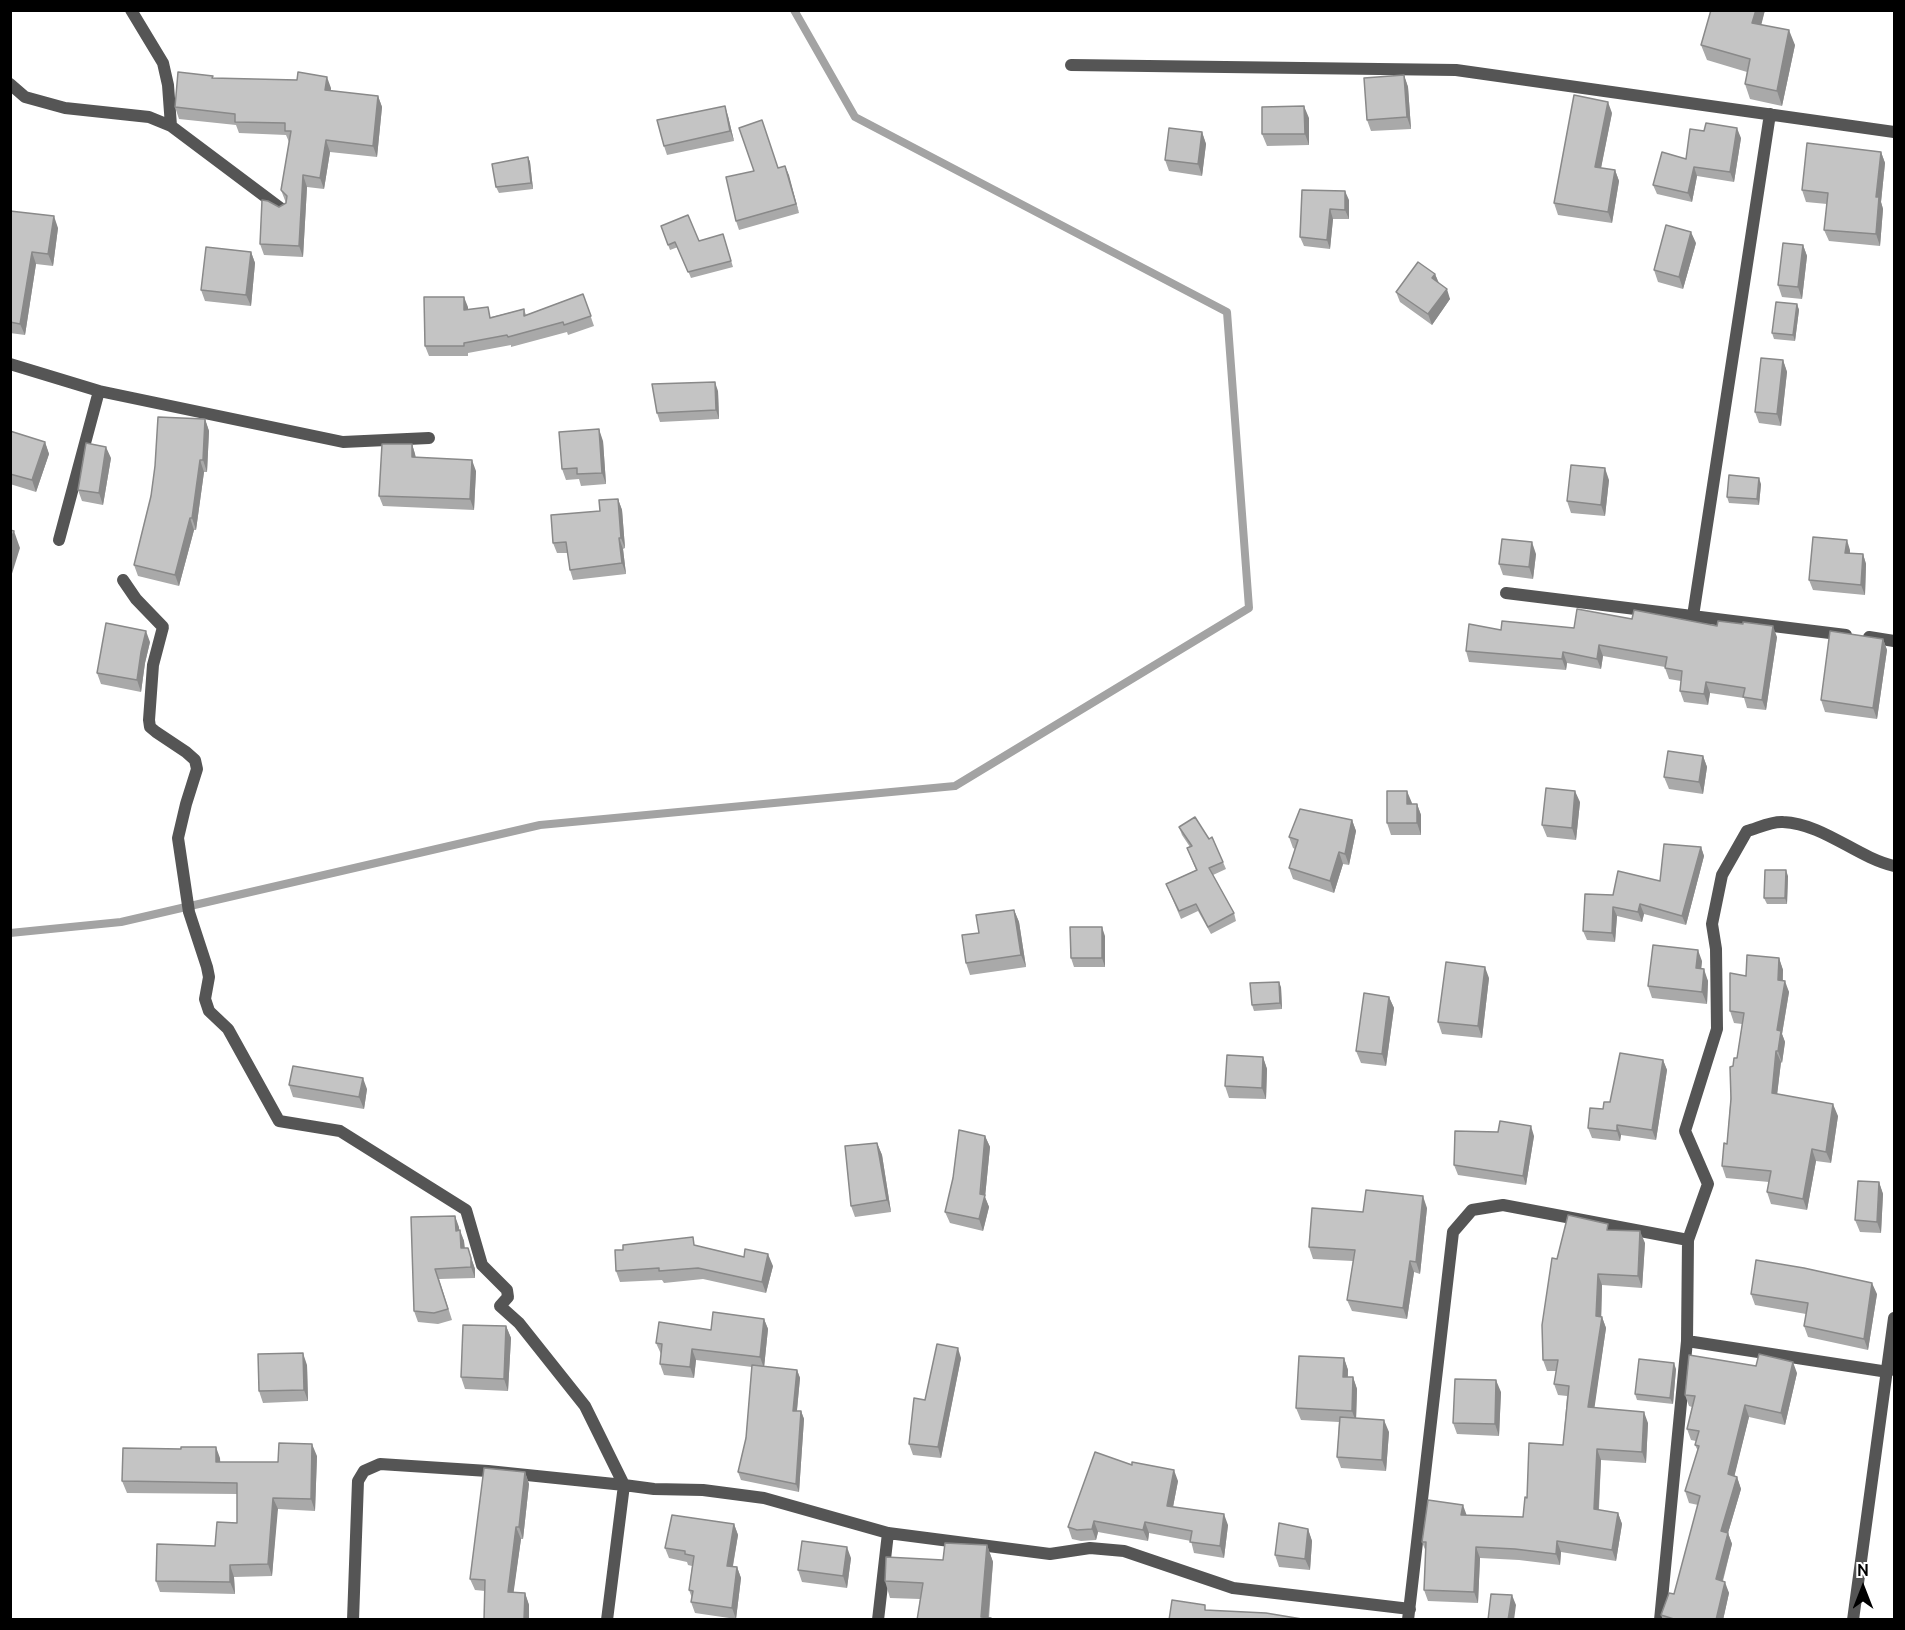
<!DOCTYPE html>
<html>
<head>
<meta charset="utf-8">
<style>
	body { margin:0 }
	#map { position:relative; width:1905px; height:1630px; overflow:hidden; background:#fff; font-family:Ubuntu,sans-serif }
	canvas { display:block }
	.frame { position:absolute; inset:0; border:12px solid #000; pointer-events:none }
	.north { position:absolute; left:1833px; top:1558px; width:60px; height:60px; -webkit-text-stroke:4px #fff; paint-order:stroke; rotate:0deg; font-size:16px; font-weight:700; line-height:24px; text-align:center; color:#000 }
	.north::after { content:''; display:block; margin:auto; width:21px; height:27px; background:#000; clip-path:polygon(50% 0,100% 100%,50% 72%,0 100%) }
</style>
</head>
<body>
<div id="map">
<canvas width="1905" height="1630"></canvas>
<div class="frame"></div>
<div class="north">N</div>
</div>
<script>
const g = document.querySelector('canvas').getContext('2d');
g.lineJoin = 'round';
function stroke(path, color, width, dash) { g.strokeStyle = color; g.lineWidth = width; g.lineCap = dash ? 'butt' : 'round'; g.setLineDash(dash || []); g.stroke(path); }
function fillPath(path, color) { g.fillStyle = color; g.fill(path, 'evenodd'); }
const stream = new Path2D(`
	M10,933L121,922L540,825L955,786L1249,608L1227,312L855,117L794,10`);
const minor = new Path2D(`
	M131,10L163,63L168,85L171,126
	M1071,65L1456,70L1894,132
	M10,84L25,97L65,108L149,117L171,126L283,210
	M10,364L99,391
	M59,540L99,391L343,442L429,438
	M123,580L136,599L163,627L153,665L149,720L150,727L156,732L186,752L195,760L197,769L186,804L178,838L189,912L207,967L209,977L205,999L209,1011L228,1029L279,1121L340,1131L466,1210L482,1265L507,1290L508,1297L500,1306L519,1323L585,1406L624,1485L654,1489L703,1490L764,1498L888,1533L1050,1554L1090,1548L1124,1551L1233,1588L1410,1609
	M1506,593L1846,635
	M1693,616L1770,114
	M1869,637L1894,641
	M1687,1341L1888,1372
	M353,1620L358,1481L364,1471L380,1464L488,1471L624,1485L607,1620
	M878,1620L888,1533
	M1408,1620L1453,1232L1472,1210L1503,1205L1688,1240
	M1660,1620L1687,1341L1688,1240L1708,1184L1685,1131L1717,1029L1716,949L1712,924L1722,875L1747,831C1758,828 1772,821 1783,822C1824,824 1856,857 1894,866
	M1853,1620L1894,1318`);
const wall = new Path2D(`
	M1711,10H1765L1761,24L1795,45L1782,106L1750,99L1745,84L1747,72L1707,60L1701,45Z
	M1404,75L1408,87L1411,129L1371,131L1367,120Z
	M213,76V78L331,88V91L378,96L382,107L377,157L330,152L324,189L307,187L303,257L264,255L260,244L279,207L286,203L281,190L289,142L286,135L239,133L236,125L179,119L175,107Z
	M1612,113L1601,168L1615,170L1619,181L1612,223L1558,215L1554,203Z
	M728,116L734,141L667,155L664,146Z
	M1309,118V145L1267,146L1262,134Z
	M1202,132L1206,144L1202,176L1169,171L1165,160Z
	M1741,138L1734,182L1697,176L1692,202L1657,194L1653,185L1686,159Z
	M1881,152L1885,163L1881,202L1883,209L1880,246L1829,241L1824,230L1827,204L1806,202L1802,190Z
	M528,157L530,162L533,189L499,193L496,187Z
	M785,166L799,213L739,230L736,221Z
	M1302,190L1349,200V219H1333L1330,249L1304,246L1300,237Z
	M10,211L58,228L53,266L36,264L25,335L10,333Z
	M661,226L699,241L723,234L733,267L691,278L678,247L670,250Z
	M1696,243L1683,289L1658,282L1654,270Z
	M1803,245L1807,256L1802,299L1782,297L1778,285Z
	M251,252L255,263L251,306L205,301L201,290Z
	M1435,274L1439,283L1450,299L1432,325L1400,302L1396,292Z
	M583,294L594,326L568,335L567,332L511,347V345L468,353V356H429L425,346L468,307V310L491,317L524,309L526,315Z
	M1797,304L1799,310L1795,341L1774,339L1772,333Z
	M1783,360L1787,372L1781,426L1759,423L1755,412Z
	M718,391L719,419L660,422L657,413Z
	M205,419L209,431L207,472H204L196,530H194L179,586L138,576L134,565L151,496L155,466Z
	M10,431L45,442L49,454L36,492L10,484Z
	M603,441L606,484L581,486L579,479L566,480L562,469Z
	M412,444L415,454L416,457L476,471L474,510L383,506L379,496Z
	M111,458L103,505L82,501L78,490Z
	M1609,480L1605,516L1571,513L1567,501Z
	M1761,484L1759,505L1729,503L1727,497Z
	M618,499L622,510L625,548L623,549L626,574L573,580L570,570L568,553H557L553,543Z
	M1850,550V553L1863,554L1866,564L1865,595L1813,590L1809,580Z
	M1536,554L1533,579L1503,575L1499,564Z
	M1632,619L1777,637L1766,710L1747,708L1744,698L1710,693L1708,705L1684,702L1680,691L1681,681L1669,679L1665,668V667L1603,656L1601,669L1567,663L1566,670L1469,662L1466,651L1501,630L1574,628Z
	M1883,639L1887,650L1877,719L1825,712L1821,700Z
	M150,642L145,663L141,692L101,684L97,673Z
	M1703,756L1707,767L1703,794L1669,789L1664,777Z
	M1580,802L1576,840L1547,837L1542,825Z
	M1417,804L1421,815V835H1391L1387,823Z
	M1352,820L1356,831L1349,865L1343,864L1334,893L1293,879L1289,868L1295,849L1293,848L1289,837Z
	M1179,827L1223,862L1226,869L1213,875L1234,913L1236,921L1211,934L1198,911L1181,919L1166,884L1196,870L1187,848L1190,847L1182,835Z
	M1701,847L1704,856L1686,925L1644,914L1642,922L1617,916L1615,942L1587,940L1583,931L1613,895L1660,881Z
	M1788,876L1787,904H1767L1764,898Z
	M1014,910L1019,922L1026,967L970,975L966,963L979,933Z
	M1105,936V967H1074L1071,958Z
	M1779,958L1783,970V981L1789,992L1782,1034L1785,1042L1782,1063L1781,1062L1777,1094L1838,1116L1831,1163L1816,1161L1807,1210L1771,1204L1767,1192L1769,1182L1726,1178L1722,1166L1727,1144L1733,1066L1737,1058L1742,1024L1734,1023L1730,1011L1746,976Z
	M1702,961L1701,969L1708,981L1707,1004L1652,998L1648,986Z
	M1489,978L1482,1038L1442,1034L1438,1022Z
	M1281,987L1282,1009L1254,1011L1252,1005Z
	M1389,997L1394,1008L1386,1066L1361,1063L1356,1051Z
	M1263,1057L1267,1069L1266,1099L1229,1098L1225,1086Z
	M1663,1060L1667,1070L1656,1140L1621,1135L1620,1141L1592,1138L1588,1128L1603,1109Z
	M289,1085L367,1089L364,1109L293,1097Z
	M1498,1132L1534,1136L1526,1185L1458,1175L1454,1165Z
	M985,1136L990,1147L985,1197L989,1207L983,1231L950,1223L945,1212Z
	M877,1143L882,1155L891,1212L855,1217L851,1206Z
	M1879,1182L1883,1194L1881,1233L1860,1232L1855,1220Z
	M1427,1208L1420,1274L1414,1272L1407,1319L1352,1311L1347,1300L1353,1261L1313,1259L1309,1247L1363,1212Z
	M455,1216L459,1230L464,1241L465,1248L471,1258L475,1269V1278L439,1279L452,1320L438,1324L418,1322L414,1311Z
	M1610,1230L1645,1243L1642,1288L1602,1285L1601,1317H1602L1606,1328L1594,1407L1648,1423L1646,1463L1601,1460L1599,1510L1618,1513L1622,1524L1616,1561L1561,1552L1560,1565L1519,1560L1480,1558L1478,1603L1428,1601L1424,1590L1426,1552L1422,1542L1466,1515L1523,1517L1563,1445L1567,1396L1558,1395L1554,1384L1556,1371H1547L1543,1360L1557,1259Z
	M696,1246L773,1266L766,1293L703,1279L664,1283L662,1280L620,1282L616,1271Z
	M1751,1294H1877L1868,1350L1808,1337L1804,1326L1806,1314L1755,1305Z
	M764,1319L768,1329L764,1367L797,1370L800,1378L797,1411H801L804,1419L799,1492L741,1480L738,1472L746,1438L752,1367L696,1360L694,1378L664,1375L660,1364L661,1354L656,1343L711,1330Z
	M506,1326L511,1338L508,1391L465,1389L461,1377Z
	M961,1358L941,1458L913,1455L909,1444L925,1400Z
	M1344,1358L1348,1370V1377H1353L1357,1389L1356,1418L1389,1432L1386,1471L1341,1468L1337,1457L1339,1422L1301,1420L1296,1408Z
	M307,1365L308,1401L263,1403L259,1391Z
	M1676,1369L1673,1404L1637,1400L1635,1394Z
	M1797,1373L1785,1425L1749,1417L1734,1476L1737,1477L1741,1489L1728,1533L1732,1544L1723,1581L1729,1593L1723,1620H1663L1661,1615L1674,1594L1698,1505L1689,1503L1685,1491L1698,1451L1695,1445L1696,1441L1691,1440L1687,1429L1692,1407L1689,1406L1685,1395Z
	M1501,1392L1499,1436L1457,1434L1453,1423Z
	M317,1456L315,1511L278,1509L277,1511L272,1576L234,1577L235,1594L160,1592L156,1581L215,1546L237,1523V1494L127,1493L122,1481L220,1458V1462H278Z
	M1132,1465L1178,1481L1173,1507L1228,1525L1224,1558L1194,1553L1191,1541L1149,1533L1148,1541L1098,1532L1096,1540L1081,1541L1072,1539L1068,1527Z
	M525,1472L529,1484L523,1539H521L513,1593H525L529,1605V1620H484L485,1591L475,1590L470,1579Z
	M734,1524L738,1535L733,1566L737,1567L741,1578L736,1619L695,1613L691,1602L692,1598L689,1590L692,1566L688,1565L687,1562L669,1558L665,1548Z
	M1308,1529L1312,1541L1310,1570L1279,1567L1275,1555Z
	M987,1545L993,1562L989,1618H991L992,1620H917L920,1599L890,1598L885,1581L943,1560Z
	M851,1558L847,1588L802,1582L798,1570Z`);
const shadedWall = new Path2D(`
	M1756,10H1765L1758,38L1752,23Z
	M1789,30L1795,45L1782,106L1777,91Z
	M1404,75L1408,87L1411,129L1407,117Z
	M327,77L331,88L329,101L325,90Z
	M378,96L382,107L377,157L373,146Z
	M1608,102L1612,113L1599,178L1595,167Z
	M725,106L728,116L734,141L730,131Z
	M1304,106L1309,118V145L1305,134Z
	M1737,128L1741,138L1734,182L1730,172Z
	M1202,132L1206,144L1202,176L1198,164Z
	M326,140L330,152L324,189L320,178Z
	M1881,152L1885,163L1881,202L1883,209L1880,246L1876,234V197Z
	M528,157L530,162L533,189L531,183Z
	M785,166L789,175L799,213L796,204Z
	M1694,167L1697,176L1692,202L1688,193Z
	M1615,170L1619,181L1612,223L1608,212Z
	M303,175L307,187L303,257L299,246Z
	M1345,191L1349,200V219L1345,210Z
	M1330,209L1333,219L1330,249L1327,240Z
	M54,216L58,228L53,266L48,254Z
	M1691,232L1696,243L1683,289L1679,277Z
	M1803,245L1807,256L1802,299L1798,287Z
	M32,252L36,264L25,335L20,324Z
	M251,252L255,263L251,306L246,295Z
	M1435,274L1439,284L1432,278Z
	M1447,289L1450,299L1432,325L1428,314Z
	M464,297L468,307V320L464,310Z
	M1797,304L1799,310L1795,341L1793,335Z
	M1783,360L1787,372L1781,426L1777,414Z
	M715,382L718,391L719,419L716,410Z
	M205,419L209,431L207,472L203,460Z
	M599,429L603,441L606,484L602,473Z
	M45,442L49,454L36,492L32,480Z
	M412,444L415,454L416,468L412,457Z
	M106,447L111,458L103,505L99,493Z
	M200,460L204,472L196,530L192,518Z
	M472,460L476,471L474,510L470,499Z
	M1605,468L1609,480L1605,516L1601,505Z
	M1759,478L1761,484L1759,505L1757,499Z
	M618,499L622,510L625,548L621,538Z
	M190,518L194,530L179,586L175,575Z
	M14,531L20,548L10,580V542Z
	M619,538L623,549L626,574L622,563Z
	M1847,540L1850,550L1849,563L1845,553Z
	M1532,542L1536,554L1533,579L1529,567Z
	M1863,554L1866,564L1865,595L1861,585Z
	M1773,626L1777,637L1766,710L1762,700Z
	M146,631L150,642L145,663L141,692L137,680L141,652Z
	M1883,639L1887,650L1877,719L1873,708Z
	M1599,645L1603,656L1601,669L1597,659Z
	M1563,652L1567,663L1566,670L1562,659Z
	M1706,682L1710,693L1708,705L1704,694Z
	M1703,756L1707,767L1703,794L1699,782Z
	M1407,791L1412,803V815L1407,804Z
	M1575,791L1580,802L1576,840L1572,828Z
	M1417,804L1421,815V835L1417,823Z
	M1352,820L1356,831L1349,865L1345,854Z
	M1701,847L1704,856L1686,925L1682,916Z
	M1339,852L1343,864L1334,893L1330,881Z
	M1786,870L1788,876L1787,904L1785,898Z
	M1640,904L1644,914L1642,922L1638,912Z
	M1613,907L1617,916L1615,942L1612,933Z
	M1014,910L1019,922L1026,967L1021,955Z
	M1102,927L1105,936V967L1102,958Z
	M1698,950L1702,961L1700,980L1696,968Z
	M1779,958L1783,970L1782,991L1778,980Z
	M1485,967L1489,978L1482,1038L1478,1026Z
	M1704,969L1708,981L1707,1004L1702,992Z
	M1785,981L1789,992L1782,1034L1785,1042L1782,1063L1778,1051L1777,1030Z
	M1279,982L1281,987L1282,1009L1280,1003Z
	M1389,997L1394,1008L1386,1066L1382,1054Z
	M1776,1051L1781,1062L1776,1104L1772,1093Z
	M1263,1057L1267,1069L1266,1099L1262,1088Z
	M1663,1060L1667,1070L1656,1140L1652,1130Z
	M363,1078L367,1089L364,1109L359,1097Z
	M1833,1104L1838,1116L1831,1163L1826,1152Z
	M1617,1125L1621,1135L1620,1141L1617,1131Z
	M1531,1126L1534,1136L1526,1185L1523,1176Z
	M985,1136L990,1147L985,1197L989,1207L983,1231L979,1219Z
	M877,1143L882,1155L891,1212L887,1200Z
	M1812,1149L1816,1161L1807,1210L1803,1199Z
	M1879,1182L1883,1194L1881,1233L1877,1222Z
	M1423,1196L1427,1208L1420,1274L1416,1262Z
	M455,1216L459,1227L460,1241L456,1231Z
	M460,1230L464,1241L465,1259L461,1248Z
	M1640,1231L1645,1243L1642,1288L1638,1276Z
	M468,1248L475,1269V1278L471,1267Z
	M768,1254L773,1266L766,1293L762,1282Z
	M1410,1261L1414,1272L1407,1319L1403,1308Z
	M1598,1274L1602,1285L1601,1326L1602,1317L1606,1328L1593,1418L1588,1407L1596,1316Z
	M1872,1283L1877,1294L1868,1350L1864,1339Z
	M764,1319L768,1329L764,1368L760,1357Z
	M506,1326L511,1338L508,1391L504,1379Z
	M958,1348L961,1358L941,1458L938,1447Z
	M692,1349L696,1360L694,1378L690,1367Z
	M303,1353L307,1365L308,1401L304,1390Z
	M1344,1358L1348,1370L1347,1389L1343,1377Z
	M1793,1362L1797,1373L1785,1425L1781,1413Z
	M1674,1363L1676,1369L1673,1404L1670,1398Z
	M797,1370L800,1378L796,1419L793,1411Z
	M1353,1377L1357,1389L1356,1422L1352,1411Z
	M1496,1380L1501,1392L1499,1436L1495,1424Z
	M1745,1405L1749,1417L1732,1486L1728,1474Z
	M801,1411L804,1419L799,1492L796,1484Z
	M1644,1412L1648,1423L1646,1463L1642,1452Z
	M1384,1420L1389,1432L1386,1471L1382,1460Z
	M312,1444L317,1456L315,1511L311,1499Z
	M216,1447L220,1458L221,1474L216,1462Z
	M1597,1449L1601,1460L1598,1520L1594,1509Z
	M1174,1470L1178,1481L1171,1517L1167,1506Z
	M525,1472L529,1484L523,1539L519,1527Z
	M1737,1477L1741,1489L1728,1533L1732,1544L1720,1590L1716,1579L1721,1531Z
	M273,1498L278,1509L272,1576L268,1564Z
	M1463,1505L1467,1516L1461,1515Z
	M1618,1513L1622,1524L1616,1561L1612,1550Z
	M1224,1514L1228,1525L1224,1558L1220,1546Z
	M1094,1521L1098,1532L1096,1540L1092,1529Z
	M1145,1522L1149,1533L1148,1541L1143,1530Z
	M734,1524L738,1535L731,1576L727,1566Z
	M516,1527L521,1539L512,1604L508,1592Z
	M1308,1529L1312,1541L1310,1570L1305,1559Z
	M1557,1541L1561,1552L1560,1565L1556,1554Z
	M987,1545L993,1562L988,1620L981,1617Z
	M847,1547L851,1558L847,1588L843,1576Z
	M1476,1547L1480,1558L1478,1603L1474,1592Z
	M230,1565L234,1577L235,1594L230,1582Z
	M737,1567L741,1578L736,1619L732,1608Z
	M1725,1582L1729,1593L1723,1620H1716Z
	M525,1593L529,1605V1620H524Z
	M1512,1595L1516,1605L1514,1620H1508Z`);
const building = new Path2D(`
	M1711,10H1756L1752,23L1789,30L1777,91L1745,84L1750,59L1701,45Z
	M178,72L213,76L212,78L297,80L298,72L327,77L325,90L378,96L373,146L326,140L320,178L303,175L299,246L260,244L262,200L268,201L279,207L286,203L287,196L281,190L291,131H285V123L235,122V114L175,107Z
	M1404,75L1407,117L1367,120L1364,78Z
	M1574,95L1608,102L1595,167L1615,170L1608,212L1554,203Z
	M725,106L730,131L664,146L657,120Z
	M1304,106L1305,134H1262V107Z
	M762,120L778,168L785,166L796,204L736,221L726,177L754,171L739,128Z
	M1706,123L1737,128L1730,172L1694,167L1688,193L1653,185L1662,152L1686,159L1690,129L1704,131Z
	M1169,128L1202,132L1198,164L1165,160Z
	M1807,143L1881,152L1876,197H1879L1876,234L1824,230L1828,193L1802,190Z
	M528,157L531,183L496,187L492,164Z
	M1302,190L1345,191V210L1330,209L1327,240L1300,237Z
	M10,211L54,216L48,254L32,252L20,324L10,322Z
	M688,215L699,241L723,234L731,261L688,272L675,242L668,245L661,226Z
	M1666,225L1691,232L1679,277L1654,270Z
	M1783,243L1803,245L1798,287L1778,285Z
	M206,247L251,252L246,295L201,290Z
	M1418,262L1435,274L1432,278L1447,289L1428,314L1396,292Z
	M583,294L591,316L564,325L563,322L508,337L507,335L464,343V346H425L424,297H464V310L488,307L490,318L524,309V316Z
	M1776,302L1797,304L1793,335L1772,333Z
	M1761,358L1783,360L1777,414L1755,412Z
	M715,382L716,410L657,413L652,384Z
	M158,417L205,419L203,460H200L192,518H190L175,575L134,565L151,496L155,466Z
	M599,429L602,473L577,474V468L562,469L559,432Z
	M10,431L45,442L32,480L10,474Z
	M86,443L106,447L99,493L78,490Z
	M382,444H412V457L472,460L470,499L379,496Z
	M1571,465L1605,468L1601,505L1567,501Z
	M1729,475L1759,478L1757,499L1727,497Z
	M618,499L621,538H619L622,563L570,570L566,542L553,543L551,515L600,511L599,500Z
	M10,530L14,531L10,542Z
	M1813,537L1847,540L1845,553L1863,554L1861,585L1809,580Z
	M1502,539L1532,542L1529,567L1499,564Z
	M1577,609L1632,619L1634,610L1717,626L1718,621L1743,624V622L1773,626L1762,700L1743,697L1745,688L1706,682L1704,694L1680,691L1682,671L1665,668L1667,657L1599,645L1597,659L1563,652L1562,659L1466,651L1469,624L1501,630L1502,621L1574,628Z
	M106,623L146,631L141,652L137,680L97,673Z
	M1830,631L1883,639L1873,708L1821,700Z
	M1668,751L1703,756L1699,782L1664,777Z
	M1546,788L1575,791L1572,828L1542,825Z
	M1387,791H1407V804H1417V823H1387Z
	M1300,809L1352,820L1345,854L1339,852L1330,881L1289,868L1298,840L1289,837Z
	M1195,817L1209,839L1212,837L1223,862L1209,868L1234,913L1208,927L1196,904L1179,911L1166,884L1197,870L1187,848L1192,846L1179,827Z
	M1664,844L1701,847L1682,916L1640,904L1638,912L1613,907L1612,933L1583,931L1585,894L1613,895L1618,871L1660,881Z
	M1765,870H1786L1785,898H1764Z
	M1014,910L1021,955L966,963L962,935L979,933L976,915Z
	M1070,927H1102V958H1071Z
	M1653,945L1698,950L1696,968L1704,969L1702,992L1648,986Z
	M1747,955L1779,958L1778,980L1785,981L1777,1030L1781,1031L1778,1051H1776L1772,1093L1833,1104L1826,1152L1812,1149L1803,1199L1767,1192L1771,1171L1722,1166L1724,1143L1727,1144L1731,1099L1730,1067L1733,1066L1734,1058H1737L1744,1013L1730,1011V973L1746,976Z
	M1446,962L1485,967L1478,1026L1438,1022Z
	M1279,982L1280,1003L1252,1005L1250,983Z
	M1364,993L1389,997L1382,1054L1356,1051Z
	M1620,1053L1663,1060L1652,1130L1617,1125V1131L1588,1128L1590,1108L1603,1109L1604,1102H1610Z
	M1227,1055L1263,1057L1262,1088L1225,1086Z
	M293,1066L363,1078L359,1097L289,1085Z
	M1500,1121L1531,1126L1523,1176L1454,1165L1455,1131L1498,1132Z
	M959,1130L985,1136L980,1194L985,1195L979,1219L945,1212L953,1178Z
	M877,1143L887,1200L851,1206L845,1146Z
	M1858,1181L1879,1182L1877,1222L1855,1220Z
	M1366,1190L1423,1196L1416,1262L1410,1261L1403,1308L1347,1300L1355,1250L1309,1247L1312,1208L1363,1212Z
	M1568,1215L1608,1224L1607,1230L1640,1231L1638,1276L1598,1274L1596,1316L1602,1317L1588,1407L1644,1412L1642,1452L1597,1449L1594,1509L1618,1513L1612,1550L1557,1541L1556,1554L1515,1549L1476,1547L1474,1592L1424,1590L1426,1542H1422L1428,1500L1463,1505L1461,1515L1523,1517L1525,1497L1527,1498L1529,1443L1563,1445L1569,1386L1554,1384L1558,1360H1543L1542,1325L1552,1258L1557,1259Z
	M455,1216L456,1231L460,1230L461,1248H468L471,1258V1267L435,1269L448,1309L434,1313L414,1311L411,1217Z
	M693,1237L694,1245L744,1257L745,1249L768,1254L762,1282L698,1268L659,1271V1268L616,1271L615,1250H623V1245Z
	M1756,1260L1804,1268L1872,1283L1864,1339L1804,1326L1808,1303L1751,1294Z
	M713,1312L764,1319L760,1357L692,1349L690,1367L660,1364L662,1344L656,1343L659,1322L711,1330Z
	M463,1325L506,1326L504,1379L461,1377Z
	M937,1344L958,1348L938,1447L909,1444L914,1398L925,1400Z
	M303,1353L304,1390L259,1391L258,1354Z
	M1759,1354L1793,1362L1781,1413L1745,1405L1728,1474L1737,1477L1721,1531L1728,1533L1716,1579L1725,1582L1716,1620H1677L1661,1615L1669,1593L1674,1594L1700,1496L1685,1491L1699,1446L1695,1445L1699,1431L1687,1429L1695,1396L1685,1395L1689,1355L1756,1366Z
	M1299,1356L1344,1358L1343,1377H1353L1352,1411L1296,1408Z
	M1639,1359L1674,1363L1670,1398L1635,1394Z
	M752,1365L797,1370L793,1411H801L796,1484L738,1472L746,1438Z
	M1455,1379L1496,1380L1495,1424L1453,1423Z
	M1340,1417L1384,1420L1382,1460L1337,1457Z
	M279,1443L312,1444L311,1499L273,1498L268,1564L230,1565V1582L156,1581L157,1544L215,1546L217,1522L237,1523V1483L122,1481L123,1448L181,1449V1447H216V1462H278Z
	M1095,1452L1132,1465V1462L1174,1470L1167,1506L1224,1514L1220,1546L1190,1542L1192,1531L1145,1522L1143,1530L1094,1521L1092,1529L1077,1530L1068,1527Z
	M484,1468L525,1472L519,1527H516L508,1592L525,1593L524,1620H484L485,1580L470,1579Z
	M672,1515L734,1524L727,1566L737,1567L732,1608L691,1602L693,1591L689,1590L694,1556L685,1554V1551L665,1548Z
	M1279,1523L1308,1529L1305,1559L1275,1555Z
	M802,1541L847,1547L843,1576L798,1570Z
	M945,1543L987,1545L981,1617L991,1618V1620H917L923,1583L885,1581L886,1557L943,1560Z
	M1491,1594L1512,1595L1508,1620H1488Z
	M1172,1600L1205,1605V1610L1266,1613L1308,1620H1169Z`);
stroke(stream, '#a3a3a3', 8);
stroke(minor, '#555', 12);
fillPath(wall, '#a9a9a9');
fillPath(shadedWall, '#898989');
fillPath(building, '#c4c4c4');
stroke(building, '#898989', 1.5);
</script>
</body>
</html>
